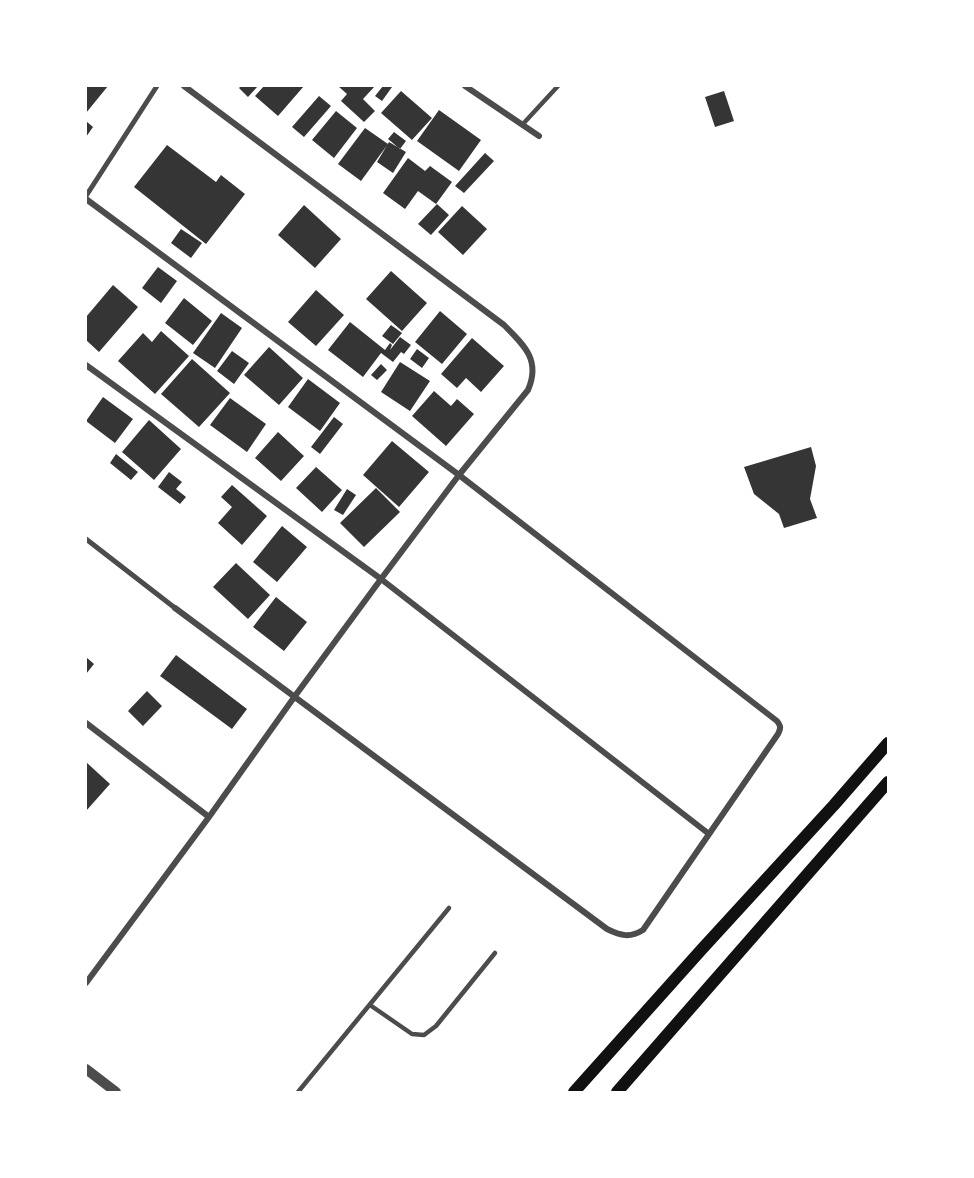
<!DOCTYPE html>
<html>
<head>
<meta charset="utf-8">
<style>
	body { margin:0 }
	#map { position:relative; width:974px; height:1178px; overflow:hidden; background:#fff; font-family:Montserrat,sans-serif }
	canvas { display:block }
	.frame { position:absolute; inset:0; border:87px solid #fff; pointer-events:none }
</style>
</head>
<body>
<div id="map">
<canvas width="974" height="1178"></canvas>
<div class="frame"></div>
</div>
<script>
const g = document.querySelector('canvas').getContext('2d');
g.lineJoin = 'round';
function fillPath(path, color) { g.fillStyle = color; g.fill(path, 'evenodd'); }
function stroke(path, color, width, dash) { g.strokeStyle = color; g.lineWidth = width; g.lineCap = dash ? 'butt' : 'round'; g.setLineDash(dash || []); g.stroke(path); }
const building = new Path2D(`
	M86,86H108L86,113Z
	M241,86H258L248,97L239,88Z
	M264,86H304L278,116L255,96Z
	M338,86H375L363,99L375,111L364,122L341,101L347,94Z
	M383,86H390L392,87L382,101L375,96Z
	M401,91L432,118L412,140L381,113Z
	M724,91L734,121L715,127L705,97Z
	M319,96L331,106L304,137L292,127Z
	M439,110L481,140L459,171L417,141Z
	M336,111L357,128L334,158L312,140Z
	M86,121L93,127L86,137Z
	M365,128L388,144L361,181L338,164Z
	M394,132L406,141L400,149L388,139Z
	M389,142L406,152L393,173L377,162Z
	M167,145L216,182L221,175L245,194L206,244L134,187Z
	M485,153L494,161L464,193L455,186Z
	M408,158L425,171L430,166L452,182L436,204L418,191L405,209L383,193Z
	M437,204L449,215L431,235L418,224Z
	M304,205L341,239L315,268L278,235Z
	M462,206L487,229L463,255L438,232Z
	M181,229L202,243L191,258L171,243Z
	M158,267L177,281L161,303L142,288Z
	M391,271L427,303L402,331L366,299Z
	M113,285L138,307L99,352L86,340V317Z
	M316,290L344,315L316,346L288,322Z
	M184,298L212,321L193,345L165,323Z
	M440,311L467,334L442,364L415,342Z
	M221,313L242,328L215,368L193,353Z
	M350,322L385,350L390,343L392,345L390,350L400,337L411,345L404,354L401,352L393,362L381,353L363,377L328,350Z
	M391,325L402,333L393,344L382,336Z
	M161,331L189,356L155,394L118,361L143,333L152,342Z
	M472,338L504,366L481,392L466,378L457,388L441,374Z
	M269,347L303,378L279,405L244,375Z
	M417,349L429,358L422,368L410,359Z
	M232,351L249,363L234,384L217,371Z
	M192,359L230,393L199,427L161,394Z
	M400,362L430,381L410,411L381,392Z
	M381,364L387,370L377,380L371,375Z
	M308,379L340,403L320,431L288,407Z
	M434,391L451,406L457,399L474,414L446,446L412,416Z
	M103,397L133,419L115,443L86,421Z
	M230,398L266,424L247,452L210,425Z
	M334,417L343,424L320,454L311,447Z
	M149,420L181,449L154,480L122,452Z
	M278,432L304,456L281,481L255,458Z
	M392,441L429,472L399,507L363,475Z
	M811,447L816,466L810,499L817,518L784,528L779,514L754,494L744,467Z
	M116,454L138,472L131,480L110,463Z
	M316,467L342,490L322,512L296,488Z
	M169,472L182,482L176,489L186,497L180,504L158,487Z
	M232,485L267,516L242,545L218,523L232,507L221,497Z
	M376,488L400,512L364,547L340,523Z
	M347,489L356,495L343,515L334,510Z
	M282,526L307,547L277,582L253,562Z
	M236,563L270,595L248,619L213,587Z
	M276,597L307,622L284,651L253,627Z
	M176,655L247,709L232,729L160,676Z
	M86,657L94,664L86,674Z
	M147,691L162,706L143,726L128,711Z
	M86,762L110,784L86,811Z`);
const service = new Path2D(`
	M522,125L558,86
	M370,1005L412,1034L424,1035L436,1026L495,953
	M298,1092L449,908`);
const pedestrian = new Path2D(`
	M86,196L157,86
	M86,539L175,608`);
const minor = new Path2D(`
	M465,86L539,136
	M86,199L459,475L777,721C781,726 781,728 778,734L643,930C630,938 621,936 607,929L175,608
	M86,365L381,579L709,834
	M86,723L209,817
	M86,983L209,817L295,696L381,579L459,475L528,390C541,360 524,345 504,325L184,86`);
const tertiary = new Path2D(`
	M86,1069L116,1092`);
const secondary = new Path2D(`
	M574,1092L702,949L834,805L888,743
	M617,1092L888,782`);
fillPath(building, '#353535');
stroke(service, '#4c4c4c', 4.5);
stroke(pedestrian, '#4c4c4c', 5);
stroke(minor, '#4c4c4c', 6);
stroke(tertiary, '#4c4c4c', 10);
stroke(secondary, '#111', 12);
</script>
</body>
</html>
